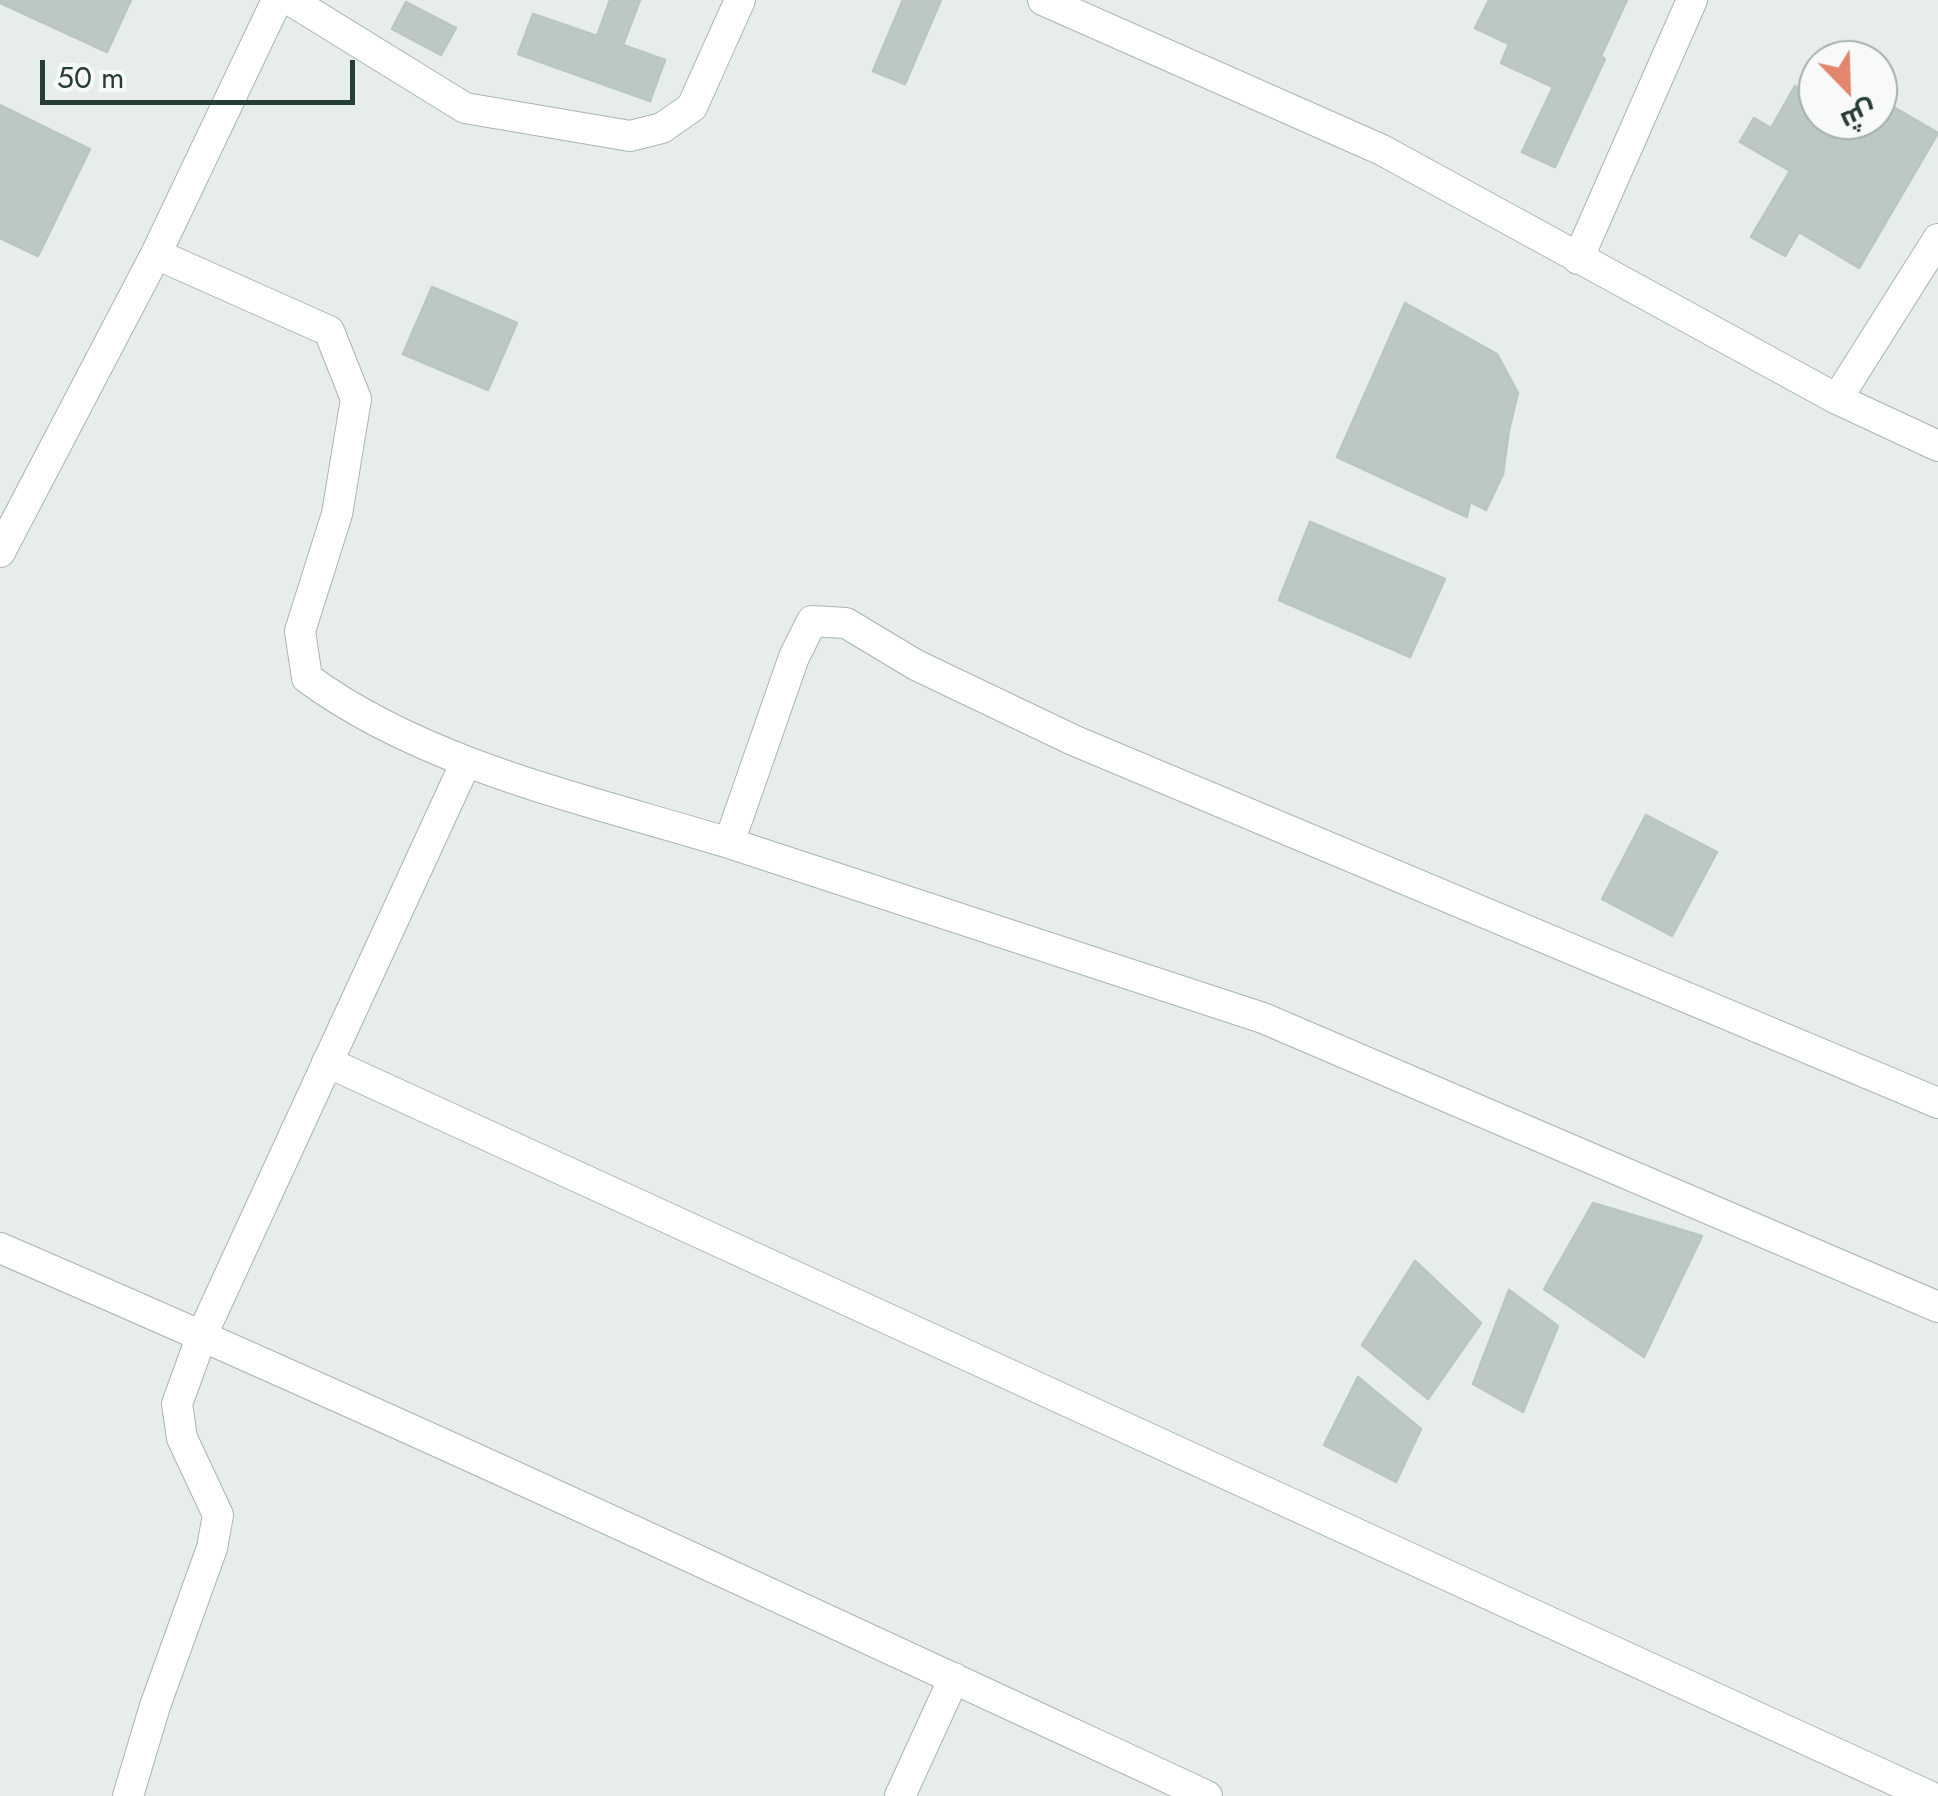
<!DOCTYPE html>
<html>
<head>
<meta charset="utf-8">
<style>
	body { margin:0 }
	#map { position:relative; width:1938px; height:1796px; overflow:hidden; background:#e6edea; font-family:Jost,Cairo,sans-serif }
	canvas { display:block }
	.north { position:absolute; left:1798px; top:40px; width:100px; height:100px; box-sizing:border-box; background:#f7faf8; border:2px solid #a4afab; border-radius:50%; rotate:157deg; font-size:28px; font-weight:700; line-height:40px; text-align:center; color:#273e37 }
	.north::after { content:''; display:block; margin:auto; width:35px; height:45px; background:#e3866e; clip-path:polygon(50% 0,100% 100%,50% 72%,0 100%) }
	.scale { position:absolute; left:40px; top:60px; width:315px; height:45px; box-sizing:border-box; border:5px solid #273e37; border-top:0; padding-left:12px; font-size:30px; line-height:35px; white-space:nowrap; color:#273e37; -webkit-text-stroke:8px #f7faf8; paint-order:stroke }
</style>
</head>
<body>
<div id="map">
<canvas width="1938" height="1796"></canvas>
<div class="north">ش</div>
<div class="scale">50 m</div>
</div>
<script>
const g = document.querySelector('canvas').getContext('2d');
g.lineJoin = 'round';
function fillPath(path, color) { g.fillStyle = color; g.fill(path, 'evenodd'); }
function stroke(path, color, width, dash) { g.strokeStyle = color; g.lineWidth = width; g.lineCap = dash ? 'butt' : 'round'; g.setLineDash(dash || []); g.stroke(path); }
const building = new Path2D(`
	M0,0H131L107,52L0,3Z
	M610,0H640L623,45L665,60L650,101L518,54L533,14L597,36Z
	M903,0H941L905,84L873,71Z
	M1489,0H1627L1601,56L1605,59L1555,167L1522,152L1553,87L1501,63L1509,44L1475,28Z
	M406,2L456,28L441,55L392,29Z
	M1795,86L1818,100V120H1878V98L1938,133L1859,268L1799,232L1785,256L1751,237L1790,171L1740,142L1754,118L1771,128Z
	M0,105L90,149L38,256L0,238Z
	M432,287L517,323L488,390L403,354Z
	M1405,303L1497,354L1518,393L1509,430L1503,474L1486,510L1470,502L1467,517L1337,457Z
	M1310,522L1445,579L1410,657L1279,600Z
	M1646,815L1717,852L1672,936L1602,899Z
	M1593,1203L1702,1236L1644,1357L1544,1289Z
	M1415,1261L1481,1323L1428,1399L1362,1345Z
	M1509,1290L1558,1326L1523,1412L1473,1384Z
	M1358,1377L1421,1429L1396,1482L1324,1445Z`);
const minor = new Path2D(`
	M290,0L465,108L630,136L662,128L692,107L740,0
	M1043,0L1382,150L1837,399L1938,446
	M156,254L329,331L356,399L337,514L300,631L307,678C427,766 589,800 729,843L794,657L812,621L846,623L916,665L1073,740L1938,1103
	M1578,259L1692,0
	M1837,399L1938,239
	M0,552L156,254L277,0
	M729,843L1263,1018L1938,1307
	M327,1062L1929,1796
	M0,1248C406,1423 806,1610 1207,1796
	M128,1796L155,1706L212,1548L218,1515L182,1438L177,1404L202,1335L466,762
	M900,1796L954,1678`);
fillPath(building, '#bcc8c3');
stroke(building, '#b9c7c0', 2.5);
stroke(minor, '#a9b5b1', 32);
stroke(minor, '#fff', 30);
</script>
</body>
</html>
